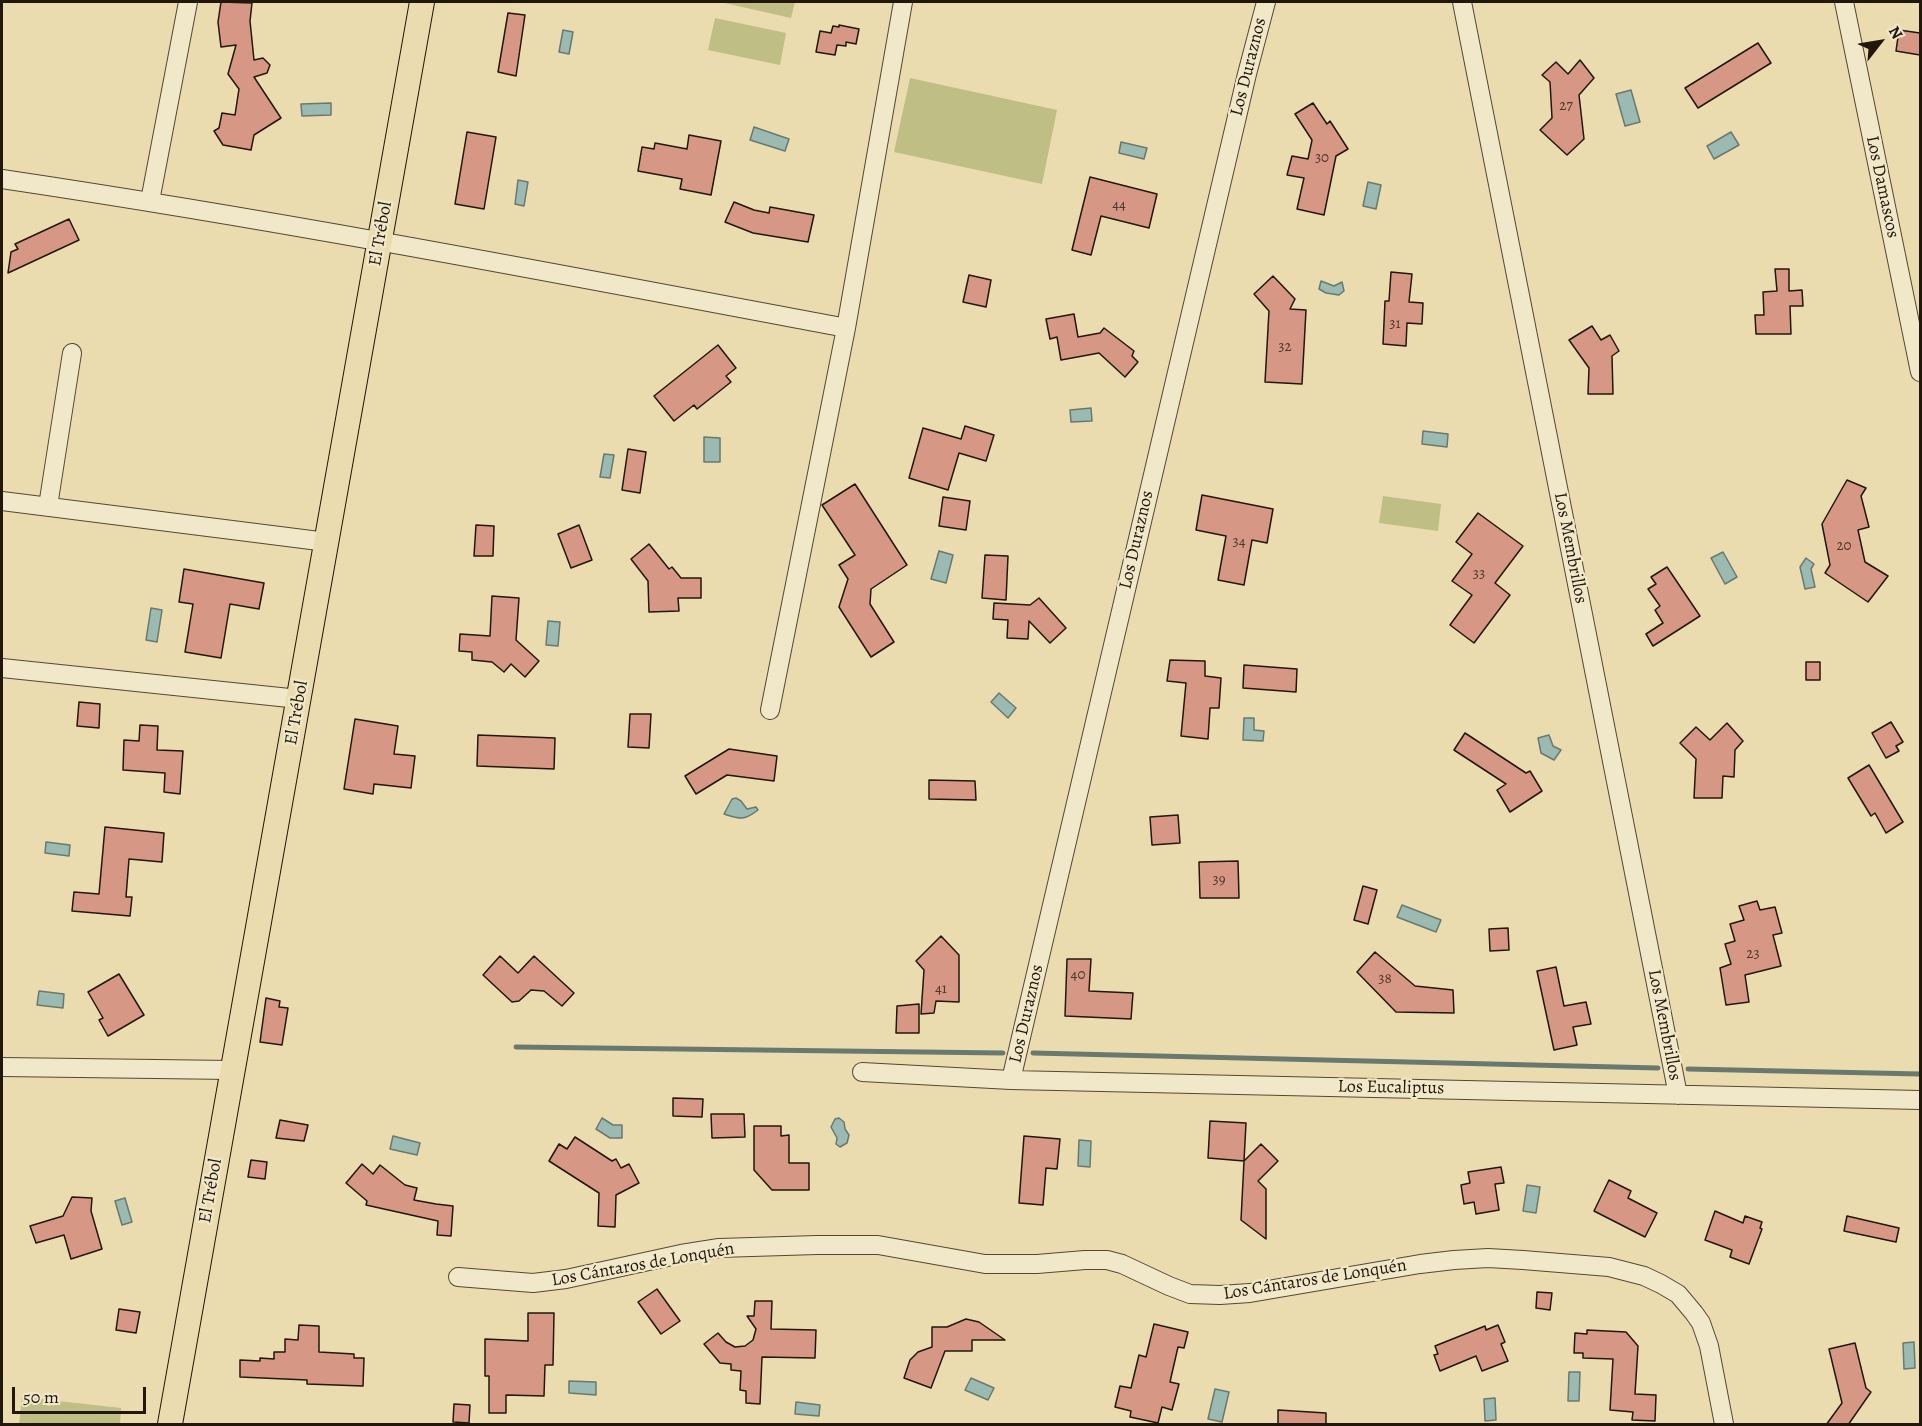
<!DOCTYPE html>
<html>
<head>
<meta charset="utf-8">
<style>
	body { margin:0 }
	#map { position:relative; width:1922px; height:1426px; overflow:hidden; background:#eadcae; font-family:Alegreya,serif }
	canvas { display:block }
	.frame { position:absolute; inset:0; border:3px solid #22170a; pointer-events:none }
	.north { position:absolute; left:1850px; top:12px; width:60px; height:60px; -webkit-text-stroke:4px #f1e8ca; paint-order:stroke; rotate:59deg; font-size:16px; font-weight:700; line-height:24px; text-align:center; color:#22170a }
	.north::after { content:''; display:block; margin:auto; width:21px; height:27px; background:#22170a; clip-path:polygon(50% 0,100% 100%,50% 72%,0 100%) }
	.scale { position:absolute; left:12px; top:1387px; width:134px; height:27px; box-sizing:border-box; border:3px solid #22170a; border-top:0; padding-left:8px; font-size:18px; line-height:21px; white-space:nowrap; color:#22170a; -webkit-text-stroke:4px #f1e8ca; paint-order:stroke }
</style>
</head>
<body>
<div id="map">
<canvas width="1922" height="1426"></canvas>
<div class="frame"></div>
<div class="north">N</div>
<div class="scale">50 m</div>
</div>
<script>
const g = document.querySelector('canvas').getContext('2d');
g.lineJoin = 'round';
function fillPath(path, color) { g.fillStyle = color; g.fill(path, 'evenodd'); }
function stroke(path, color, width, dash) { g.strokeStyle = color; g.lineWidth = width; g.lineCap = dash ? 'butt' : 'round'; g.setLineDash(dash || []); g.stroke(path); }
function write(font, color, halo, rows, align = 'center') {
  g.font = font + ' Alegreya,serif'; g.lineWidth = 4.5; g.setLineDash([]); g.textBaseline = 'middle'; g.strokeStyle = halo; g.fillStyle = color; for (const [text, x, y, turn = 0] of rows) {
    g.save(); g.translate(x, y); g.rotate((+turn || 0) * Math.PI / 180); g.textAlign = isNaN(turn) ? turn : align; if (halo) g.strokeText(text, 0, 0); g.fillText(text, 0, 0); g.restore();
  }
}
const green = new Path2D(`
	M720,2H795L791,18Z
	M715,18L786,33L780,65L708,50Z
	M910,78L1057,110L1042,184L894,152Z
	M1383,496L1441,504L1438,531L1379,523Z
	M22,1397L121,1408L120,1424H19Z`);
const water = new Path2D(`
	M563,30L573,32L569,54L559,52Z
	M1631,90L1640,122L1625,126L1616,94Z
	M331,103V115L302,116L301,104Z
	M754,127L789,139L785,151L750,140Z
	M1731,132L1739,145L1714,159L1707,146Z
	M1121,142L1147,148L1144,159L1119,153Z
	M518,180L528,182L524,206L515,204Z
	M1368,182L1381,185L1376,209L1363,206Z
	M1321,281L1334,286L1342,282L1344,291L1339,295L1326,293L1319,289Z
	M1091,408L1092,421L1071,422L1070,410Z
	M1423,431L1448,434L1447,447L1422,444Z
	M704,437L720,438V462H704Z
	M604,454L614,455L610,478L600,477Z
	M939,551L953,555L946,583L931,579Z
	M1723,552L1737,577L1725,584L1711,558Z
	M1806,558L1814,564L1811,569L1815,587L1805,589L1800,567Z
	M151,608L162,610L157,642L146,640Z
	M548,621L560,622L558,646L546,645Z
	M999,693L1016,708L1008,718L991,702Z
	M1244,718H1254V730L1264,731L1263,741L1243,740Z
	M1549,735L1553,746L1561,750L1554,760L1541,753L1538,738Z
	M736,798L741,801L747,809L756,807L758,810C744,821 740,819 724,814L732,799Z
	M46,842L70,845L69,856L45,853Z
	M1402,905L1441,920L1436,932L1397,917Z
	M39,991L64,994L63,1008L37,1005Z
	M602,1118L613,1125H622V1138H610L596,1129Z
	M839,1118L844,1122L845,1129L849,1135L847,1143L840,1147L836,1144L837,1138L831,1127L835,1119Z
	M393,1136L420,1143L417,1155L390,1149Z
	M1079,1140L1091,1141L1090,1167L1078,1166Z
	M1527,1185L1540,1187L1536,1213L1523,1211Z
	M125,1198L132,1222L122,1225L115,1201Z
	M1914,1342L1915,1368L1904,1369L1903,1343Z
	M1569,1372H1580L1579,1401H1568Z
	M971,1378L994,1388L988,1400L965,1390Z
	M569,1381L596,1382V1395L569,1393Z
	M1215,1389L1229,1392L1222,1422L1208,1419Z
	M1495,1398L1496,1420L1485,1421L1484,1399Z
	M796,1402L820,1405L819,1416L795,1414Z`);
const stream = new Path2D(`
	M516,1047L1003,1053
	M1033,1053L1658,1068
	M1688,1069L1920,1074`);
const building = new Path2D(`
	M221,2L252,3L250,21L254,60L263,58L270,65L267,73L254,77L281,118L254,135L251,150L223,145L214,131L219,128L222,113L235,115L239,89L228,74L236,45L221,47L218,22Z
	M508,13L525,15L516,76L498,72Z
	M839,25L859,29L856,44L846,42V46L837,45L835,55L816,52L820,31L831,33L833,26L839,27Z
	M1899,30L1920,33V55L1896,51Z
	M1758,43L1771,63L1698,108L1685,88Z
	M1580,60L1594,78L1579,95L1584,139L1567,155L1540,130L1552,118L1550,82L1542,75L1556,62L1568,74Z
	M1313,103L1327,124L1330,121L1348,149L1336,156L1324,215L1297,209L1304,178L1287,175L1292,156L1308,159L1312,140L1295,114Z
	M467,132L496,137L484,209L455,204Z
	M689,135L721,141L711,195L680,189L682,179L638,171L642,147L654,149L655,143L687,149Z
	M1090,177L1157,194L1149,228L1101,216L1091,255L1072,250Z
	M734,202L754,210L769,213L770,207L814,215L808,242L753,233L725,222Z
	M69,219L79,240L8,273L11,252L18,249L15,244Z
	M1775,269H1789V291L1802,290L1803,306H1790L1791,334H1756L1755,315H1764L1763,292L1777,291Z
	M1391,272L1412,274L1409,302L1423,303L1422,324L1407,323L1406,346L1383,344L1385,301H1389Z
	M969,275L991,280L986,307L963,302Z
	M1273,276L1295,299L1290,309L1306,310L1302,384L1265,382L1269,311L1254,294Z
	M1074,314L1078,337L1100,333L1104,328L1134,351L1132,356L1138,362L1125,377L1099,353L1061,360L1057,337L1050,339L1046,319Z
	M1592,326L1601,340L1610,335L1619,351L1612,356L1613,394H1588L1589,368L1569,340Z
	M718,345L736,368L726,376L731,382L697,409L694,405L674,421L654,396Z
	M965,426L994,435L986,461L959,453L948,490L909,478L923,428L961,439Z
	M628,449L646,452L640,493L622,490Z
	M1847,480L1866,488L1861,496L1869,527L1858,530L1865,562L1888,576L1868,602L1825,573L1830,565L1822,524Z
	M855,484L907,565L871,589L870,604L894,642L871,657L839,607L848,579L839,565L855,555L822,505Z
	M1202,495L1273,509L1267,543L1252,540L1244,585L1218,580L1226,536L1196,530Z
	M943,497L970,501L966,530L939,526Z
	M1478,513L1523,546L1495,583L1510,595L1474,643L1450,625L1472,595L1452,581L1472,554L1456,542Z
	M476,525L494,526L493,556H474Z
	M579,525L592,560L571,568L558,534Z
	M649,544L669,569L672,567L681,578H701V598H678L679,611L649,612L648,581L631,559Z
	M985,555L1008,556L1006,600L982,598Z
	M1667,567L1700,616L1653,646L1646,634L1663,623L1655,610L1660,606L1648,589L1656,584L1651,577Z
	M184,569L264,583L259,609L230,604L221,658L185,652L193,604L179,602Z
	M492,596L519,598L516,640L539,661L525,677L511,664L504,672L492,662L472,660V652L459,651L460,634L490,636Z
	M1039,598L1066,628L1050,643L1029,621L1028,639L1007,638L1008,620L993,619L994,603L1030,605Z
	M1170,660L1205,661V676L1221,678L1219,708H1210L1208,739L1181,736L1186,683L1167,681Z
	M1806,662H1820V680H1806Z
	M1244,665L1297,669L1296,692L1243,688Z
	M79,702L100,704L99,728L77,726Z
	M630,714H651L649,748L628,747Z
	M355,719L398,726L394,754L415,756L411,788L374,784L373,794L344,789Z
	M1891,722L1903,742L1896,746L1899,751L1886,758L1872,733Z
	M1727,723L1743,741L1735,750L1734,777L1723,776L1722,798H1694L1696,759L1680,743L1696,727L1710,740Z
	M140,725L158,726L157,750L183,751L180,794L164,792L165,773L123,770L124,740L139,741Z
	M1465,733L1526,773L1530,771L1542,791L1510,812L1497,790L1506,784L1454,750Z
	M478,735L555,738L554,769L477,766Z
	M729,749L777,756L774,781L727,775L696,794L685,776Z
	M1869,765L1903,822L1886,833L1875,813L1871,816L1848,778Z
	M929,780L975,781L976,800L929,799Z
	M1178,815L1180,843L1152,845L1150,817Z
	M105,827L164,833L162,862L129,859L126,897H132L130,916L72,911L74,892L99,894Z
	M1238,861L1239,898H1200L1199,862Z
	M1363,886L1377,890L1368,924L1354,920Z
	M1757,901L1760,910L1775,907L1782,933L1773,935L1781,966L1745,975L1749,1002L1726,1005L1720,968L1731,964L1725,944L1735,941L1730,924L1744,920L1739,906Z
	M1508,928L1509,950L1490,951L1489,929Z
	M941,936L959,955V1002L936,1001L934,1013L921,1014L924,970L916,961Z
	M1375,952L1415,986L1453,990L1454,1013L1396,1012L1357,972Z
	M500,956L518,973L534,956L574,993L562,1006L544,991L531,990L519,1001L512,1002L483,975Z
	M1067,959H1091L1089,991L1133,993L1131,1019L1065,1016Z
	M1556,967L1564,1006L1586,1002L1591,1024L1573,1027L1577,1045L1554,1050L1537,971Z
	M119,974L144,1015L108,1036L99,1020L103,1018L88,992Z
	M266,998L280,1001L279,1007L288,1008L282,1045L260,1042Z
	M919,1004V1033H896L897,1006Z
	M673,1098L703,1099L702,1117L673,1116Z
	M711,1114H744L745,1137L712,1138Z
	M280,1120L308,1125L304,1141L276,1138Z
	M1210,1121L1246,1123L1244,1161L1208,1158Z
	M754,1126H781V1136L789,1135V1163H809V1190H772L754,1170Z
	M1024,1136L1060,1139L1057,1169L1046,1168L1043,1205L1019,1203Z
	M575,1137L612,1161L616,1159L621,1168L629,1164L639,1183L616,1195L615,1227L598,1226L599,1193L549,1161L559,1144L567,1149Z
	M1261,1144L1278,1161L1258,1181L1266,1189V1239L1241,1220L1244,1161Z
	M251,1160L267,1162L265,1179L248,1177Z
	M362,1164L373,1174L380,1165L405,1185L417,1188L414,1200L436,1204L453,1206L451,1236L437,1235L438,1221L366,1205L367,1201L346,1183Z
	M1501,1167L1504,1183L1495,1184L1499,1210L1476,1214L1474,1202L1464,1204L1461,1185L1470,1183L1468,1172Z
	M1609,1180L1631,1191L1628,1198L1657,1213L1645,1237L1594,1211Z
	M72,1197L92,1198L91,1211L102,1249L71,1259L64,1235L36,1243L30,1226L63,1216Z
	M1715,1211L1743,1223L1745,1216L1762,1222L1760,1228L1762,1229L1749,1264L1730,1257L1732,1250L1705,1240Z
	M1847,1216L1899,1228L1896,1242L1844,1231Z
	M657,1289L680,1321L661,1334L638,1302Z
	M1537,1292L1552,1293L1550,1310L1536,1308Z
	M755,1301H772L771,1329L816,1330L815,1358L762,1357L760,1404L746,1403V1391L740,1390L741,1371L731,1370V1364L720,1363L704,1344L718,1333L726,1342L735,1347L745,1346L753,1340L756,1329L747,1316H754Z
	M119,1309L140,1312L136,1333L116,1330Z
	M528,1313H554L553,1365H545L544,1396L506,1395V1413H489V1376H485V1339L528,1341Z
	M966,1319L979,1322L1005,1340H972V1351H945L931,1388L904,1378L910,1360L918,1352L932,1347V1327H947Z
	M1154,1324L1188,1332L1184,1348L1178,1347L1170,1382L1179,1384L1172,1410L1162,1407L1158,1423L1130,1417L1131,1411L1115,1407L1120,1386L1131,1388L1139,1355L1146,1357Z
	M299,1325L319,1326V1352L354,1354V1358H364L363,1386L307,1384V1380L240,1377V1360L260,1361V1358L274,1359V1352H285V1339L298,1340Z
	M1498,1325L1505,1342L1501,1344L1508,1361L1482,1371L1476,1356L1440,1371L1434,1355L1438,1354L1435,1346L1485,1326L1486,1330Z
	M1587,1330L1626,1332L1638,1346L1635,1394L1656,1395L1655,1421L1632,1420L1633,1412L1610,1410L1613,1359L1583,1358V1353H1574L1575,1333L1587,1334Z
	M1855,1343L1866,1388L1871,1392L1848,1425H1826L1842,1403L1829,1349Z
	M454,1404L470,1405L469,1423L453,1422Z
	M1278,1410L1326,1413V1425H1278Z`);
const minor = new Path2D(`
	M1462,2L1678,1095
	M1844,2L1920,372
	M2,179C284,221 565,275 846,328
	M150,201L188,2
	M2,501L327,542
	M48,506L72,353
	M2,668L299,699
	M770,710L846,328L903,2
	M2,1067L232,1070
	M862,1072L1011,1080L1920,1100
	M1011,1080L1247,74L1266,2
	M458,1277L533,1283L566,1279L681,1254L719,1248L817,1245H878L985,1264H1037L1085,1260H1107L1122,1264L1169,1286L1190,1294L1220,1295L1250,1293L1420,1264L1454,1260L1488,1258L1523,1260L1609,1267L1644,1276L1661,1284L1678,1294L1694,1313L1701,1323L1709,1346L1724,1424`);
const major = new Path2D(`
	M170,1424L422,2`);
const numberNames = [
	["27",1566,106],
	["30",1322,158],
	["44",1119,205],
	["31",1395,324],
	["32",1285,347],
	["34",1239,542],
	["20",1844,546],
	["33",1479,574],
	["39",1219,880],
	["23",1753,954],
	["40",1078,975],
	["38",1385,979],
	["41",941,989]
];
const streetNames = [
	["Los Duraznos",1249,67,-76],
	["Los Damascos",1882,187,78],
	["El Trébol",381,234,-80],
	["Los Duraznos",1137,540,-77],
	["Los Membrillos",1570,548,79],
	["El Trébol",297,713,-80],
	["Los Duraznos",1027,1014,-77],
	["Los Membrillos",1664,1025,79],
	["Los Eucaliptus",1391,1088,1],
	["El Trébol",211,1191,-80],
	["Los Cántaros de Lonquén",643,1265,-10],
	["Los Cántaros de Lonquén",1315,1280,-9]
];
fillPath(green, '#bfbe85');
fillPath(water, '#9abab2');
stroke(water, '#6a796f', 1.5);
stroke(stream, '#6a796f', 5);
fillPath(building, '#d69885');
stroke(building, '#22170a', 1.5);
stroke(minor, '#544833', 20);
stroke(major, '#22170a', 26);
stroke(minor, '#f1e8ca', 18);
stroke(major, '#eadcae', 24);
write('15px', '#4f3729', null, numberNames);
write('18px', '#22170a', '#f1e8ca', streetNames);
</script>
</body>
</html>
